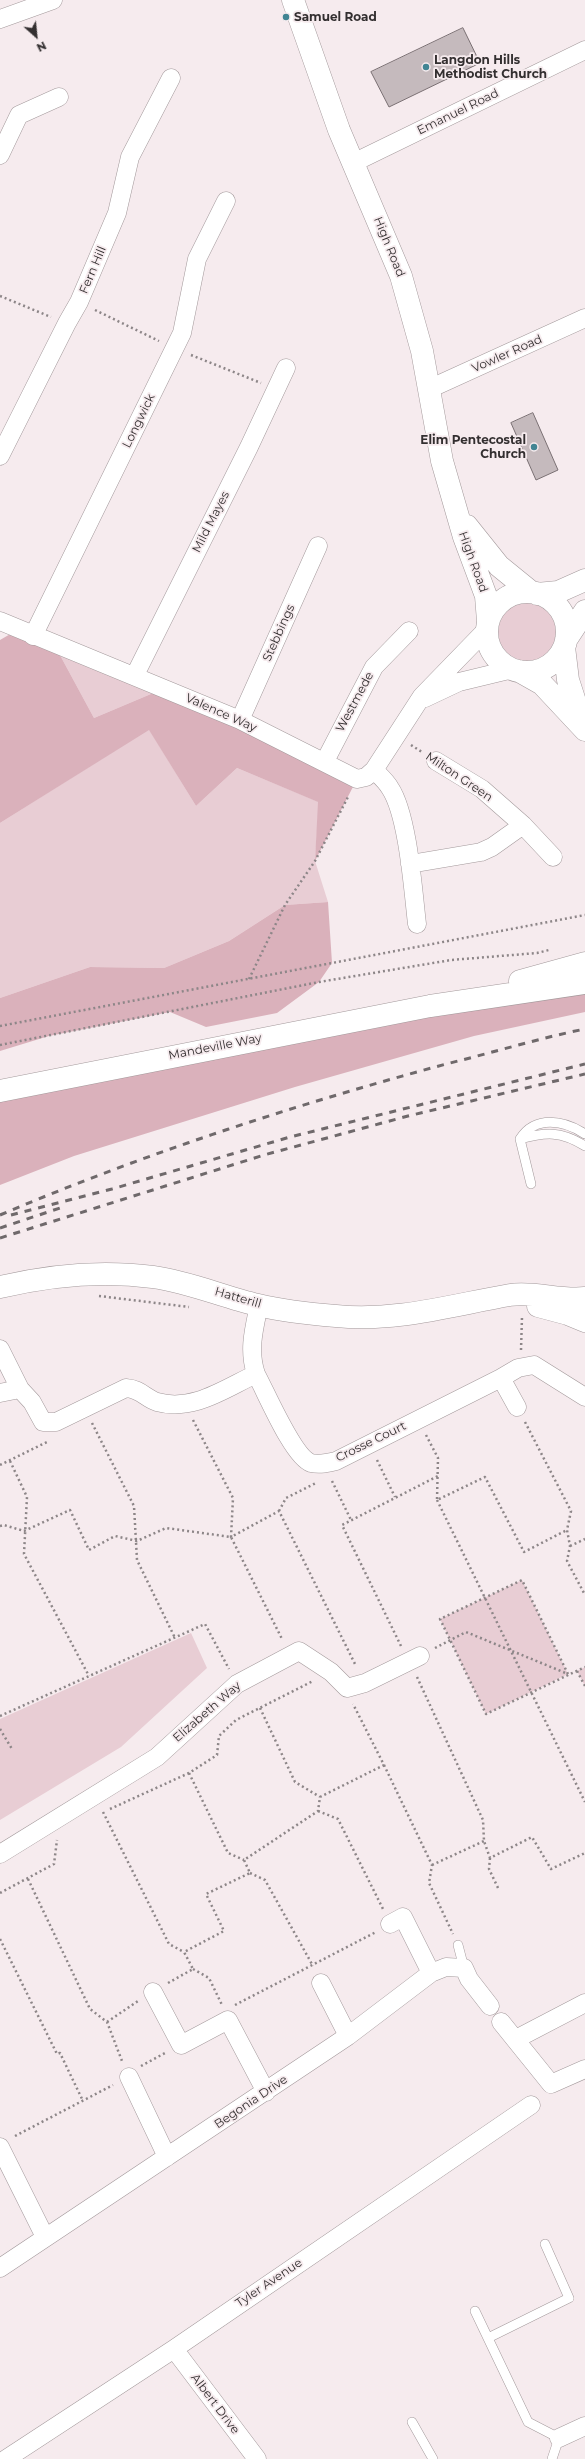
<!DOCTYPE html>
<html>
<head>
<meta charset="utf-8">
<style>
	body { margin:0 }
	#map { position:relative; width:585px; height:2459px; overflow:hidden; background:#f6ebee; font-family:Montserrat,sans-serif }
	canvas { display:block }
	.north { position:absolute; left:16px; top:16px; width:40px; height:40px; -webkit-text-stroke:3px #f6ebee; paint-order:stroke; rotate:153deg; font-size:11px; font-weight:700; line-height:16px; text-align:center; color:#332f30 }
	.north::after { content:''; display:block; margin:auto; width:14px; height:18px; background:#332f30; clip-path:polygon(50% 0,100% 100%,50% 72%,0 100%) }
</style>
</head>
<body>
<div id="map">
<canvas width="585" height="2459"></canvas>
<div class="north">N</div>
</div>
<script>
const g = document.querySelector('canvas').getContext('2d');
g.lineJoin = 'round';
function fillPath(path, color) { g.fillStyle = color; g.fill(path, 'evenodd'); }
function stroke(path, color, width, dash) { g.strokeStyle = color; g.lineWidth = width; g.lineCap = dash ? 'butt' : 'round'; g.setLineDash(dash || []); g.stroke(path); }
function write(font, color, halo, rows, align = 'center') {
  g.font = font + ' Montserrat,sans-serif'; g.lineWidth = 3.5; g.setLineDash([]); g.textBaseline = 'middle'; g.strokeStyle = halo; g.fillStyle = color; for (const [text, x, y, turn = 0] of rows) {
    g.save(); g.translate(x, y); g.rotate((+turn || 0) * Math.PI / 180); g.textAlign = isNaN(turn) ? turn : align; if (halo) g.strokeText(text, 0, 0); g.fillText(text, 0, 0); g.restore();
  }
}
const green = new Path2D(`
	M498 632a29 29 0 1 1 58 0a29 29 0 1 1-58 0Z
	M54,644L158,691L94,718Z
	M149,729L196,806L237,768L319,802L315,861L328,902L285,905L229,941L164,968L90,967L0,998V823Z
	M522,1580L568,1674L486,1714L440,1619Z
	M191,1633L207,1668L121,1747L0,1820V1719Z
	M585,1667V1686L577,1671Z`);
const forest = new Path2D(`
	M19,629L54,644L94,718L158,691L357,779L315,861L318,802L237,768L196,806L149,730L0,823V640Z
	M328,902L332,963L319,982L277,1013L206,1027L170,1012L49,1036L0,1051V998L90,967L164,968L229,941L285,905Z
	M585,983V1012L474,1036L295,1087L74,1156L0,1185V1091Z`);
const building = new Path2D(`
	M463,28L480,63L389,107L371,72Z
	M533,413L558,470L536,480L511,423Z`);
const path = new Path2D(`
	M0,296L51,317
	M95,310L159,341
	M191,355L261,383
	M411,745L422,752
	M249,979L285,905L315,861L349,795
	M0,1026L585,915
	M0,1045L319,982L451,960L537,953L549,950
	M99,1296L189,1307
	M521,1350L522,1317
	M193,1420L233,1498L231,1537L279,1511L356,1666
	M525,1422L571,1511L567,1530L570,1546L567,1561L585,1595
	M92,1423L134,1506L137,1560L175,1638
	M426,1435L438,1458L437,1500L485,1477L524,1552L567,1530
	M377,1460L395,1497
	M10,1461L27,1497L24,1554L89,1676
	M0,1465L49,1441
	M332,1481L351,1520
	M437,1500L585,1802
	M279,1511L286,1498L316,1483
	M0,1526L4,1525L24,1531L70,1510L89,1550L115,1536L137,1541L166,1528L231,1537L282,1639
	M570,1546L585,1539
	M401,1646L342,1525L438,1476
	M435,1648L466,1632L568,1674
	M577,1671L585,1686
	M568,1674L522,1580L440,1619L486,1714L585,1667
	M417,1677L483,1820L484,1841L490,1858L532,1837L551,1869L585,1853
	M260,1708L295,1782L320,1797
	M0,1716L205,1624L229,1669
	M0,1729L12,1749
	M384,1765L432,1865L429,1883L453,1934
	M189,1773L228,1853L244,1860
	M110,1809L189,1773L217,1755L219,1736L236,1720L313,1681
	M318,1811L338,1819L383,1909
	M103,1812L169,1944L184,1952
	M490,1858L489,1869L499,1890
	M432,1865L484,1841
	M250,1873L265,1880L313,1966
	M28,1879L90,2009L107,2022L122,2061
	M0,1893L54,1864L57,1840
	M0,1939L57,2054L60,2053L83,2101
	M193,1969L209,1978L222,2005
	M168,1983L193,1969L184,1952L224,1931L206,1894L250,1873L244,1860L318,1811L320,1797L384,1765L353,1704
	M235,2005L376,1932
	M107,2022L138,2001
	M141,2066L165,2053
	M15,2136L113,2085`);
const service = new Path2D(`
	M520,1139C546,1132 561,1131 585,1146
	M531,1184L520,1139C535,1115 564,1120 585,1134
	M458,1945L464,1968
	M475,2311L528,2422L559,2438L552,2459
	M488,2338L569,2298L545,2244
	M412,2422L433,2459`);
const minor = new Path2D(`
	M0,19L53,0
	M0,155L19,115L59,97
	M353,163L585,50
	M429,389L585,318
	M0,456L67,323L79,302L117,213L130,157L171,78
	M0,621L240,720L357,779L366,777L374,770L422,696L487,629
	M33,636L182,333L197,259L226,201
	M135,675L249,447L286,368
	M425,698L459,682L513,669
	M240,720L318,546
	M325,761L374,667L409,631
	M436,761L482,789L523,825L553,857
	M374,770C380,776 386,781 390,788C408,815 413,890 417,924
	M410,864L481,852L492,847L523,825
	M259,1305C254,1329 248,1350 256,1374C266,1392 293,1457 311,1463C320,1465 328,1463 336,1461L501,1378L517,1407
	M0,1349L20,1389
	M501,1378L518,1368L534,1365L585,1397
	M0,1393L20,1389L32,1402L43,1422H56L126,1388C141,1389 145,1398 157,1402C193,1412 224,1389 256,1374
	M0,1854L157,1757L237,1684L299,1651L331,1672L347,1688L365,1683L420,1656
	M390,1924L403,1917L431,1973
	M321,1983L348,2036
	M153,1992L181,2045L228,2020L266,2092
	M501,2022L551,2084L585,2069
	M516,2039L585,2003
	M129,2077L167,2157
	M0,2147L45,2237
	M0,2268L348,2036L431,1973L446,1967L464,1968L469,1979L490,2006
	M174,2349L257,2459
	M559,2438L585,2426
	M6,2459L174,2349L531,2105`);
const tertiary = new Path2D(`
	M293,0L339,130L401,276L422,351L442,461L464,537L486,596L488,621
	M467,526L499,566L531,592
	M487 632a40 40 0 1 1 80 0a40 40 0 1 1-80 0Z
	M537,594L558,592L585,580
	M566,640L585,611
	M564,647L568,680L580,717
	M519,671L542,684L585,730
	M0,1287C51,1275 101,1270 153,1277C190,1282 223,1297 258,1305C283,1311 311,1314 336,1316C396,1322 452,1305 510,1295C534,1291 560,1301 585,1298
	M538,1306L568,1314L585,1321`);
const secondary = new Path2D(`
	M520,981L585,963
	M0,1091L430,1006L585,983`);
const rail = new Path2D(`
	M0,1215C146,1153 297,1104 450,1063C495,1052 540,1038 585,1029
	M11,1215L112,1189L290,1137L585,1064
	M0,1228L60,1208
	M0,1238L264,1155L408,1116L585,1074`);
const markers = [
	[286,17,4,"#418593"],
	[426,67,4,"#418593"],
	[534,447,4,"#418593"]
];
const poiNames = [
	["Samuel Road",294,17],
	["Langdon Hills",434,60],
	["Methodist Church",434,74],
	["Elim Pentecostal",526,440,"right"],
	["Church",526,454,"right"]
];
const streetNames = [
	["Emanuel Road",458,112,-26],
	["High Road",389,247,68],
	["Fern Hill",93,270,-67],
	["Vowler Road",507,354,-24],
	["Longwick",139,421,-64],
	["Mild Mayes",211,522,-63],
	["High Road",473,562,70],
	["Stebbings",279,633,-66],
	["Westmede",355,702,-62],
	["Valence Way",221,713,24],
	["Milton Green",459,777,34],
	["Mandeville Way",215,1047,-11],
	["Hatterill",238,1298,16],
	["Crosse Court",371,1442,-26],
	["Elizabeth Way",207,1712,-41],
	["Begonia Drive",251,2102,-34],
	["Tyler Avenue",269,2283,-34],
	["Albert Drive",215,2404,53]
];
fillPath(green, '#e8cdd4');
fillPath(forest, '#dab1bb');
fillPath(building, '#c5babd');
stroke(building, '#7a7073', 1);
stroke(service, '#a3999b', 10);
stroke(minor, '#a3999b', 19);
stroke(tertiary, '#a3999b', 23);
stroke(secondary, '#a3999b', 23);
stroke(path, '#8d8688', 2.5, [2, 3]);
stroke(service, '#fff', 9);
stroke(minor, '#fff', 18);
stroke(tertiary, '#fff', 22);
stroke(secondary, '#fff', 22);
stroke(rail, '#6f696b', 3, [7, 7]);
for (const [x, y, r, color] of markers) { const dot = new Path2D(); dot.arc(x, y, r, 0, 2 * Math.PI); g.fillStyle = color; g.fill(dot); stroke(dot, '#f6ebee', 1.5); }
write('bold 12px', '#332f30', '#f6ebee', poiNames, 'left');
write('12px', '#332f30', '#f6ebee', streetNames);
</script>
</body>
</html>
